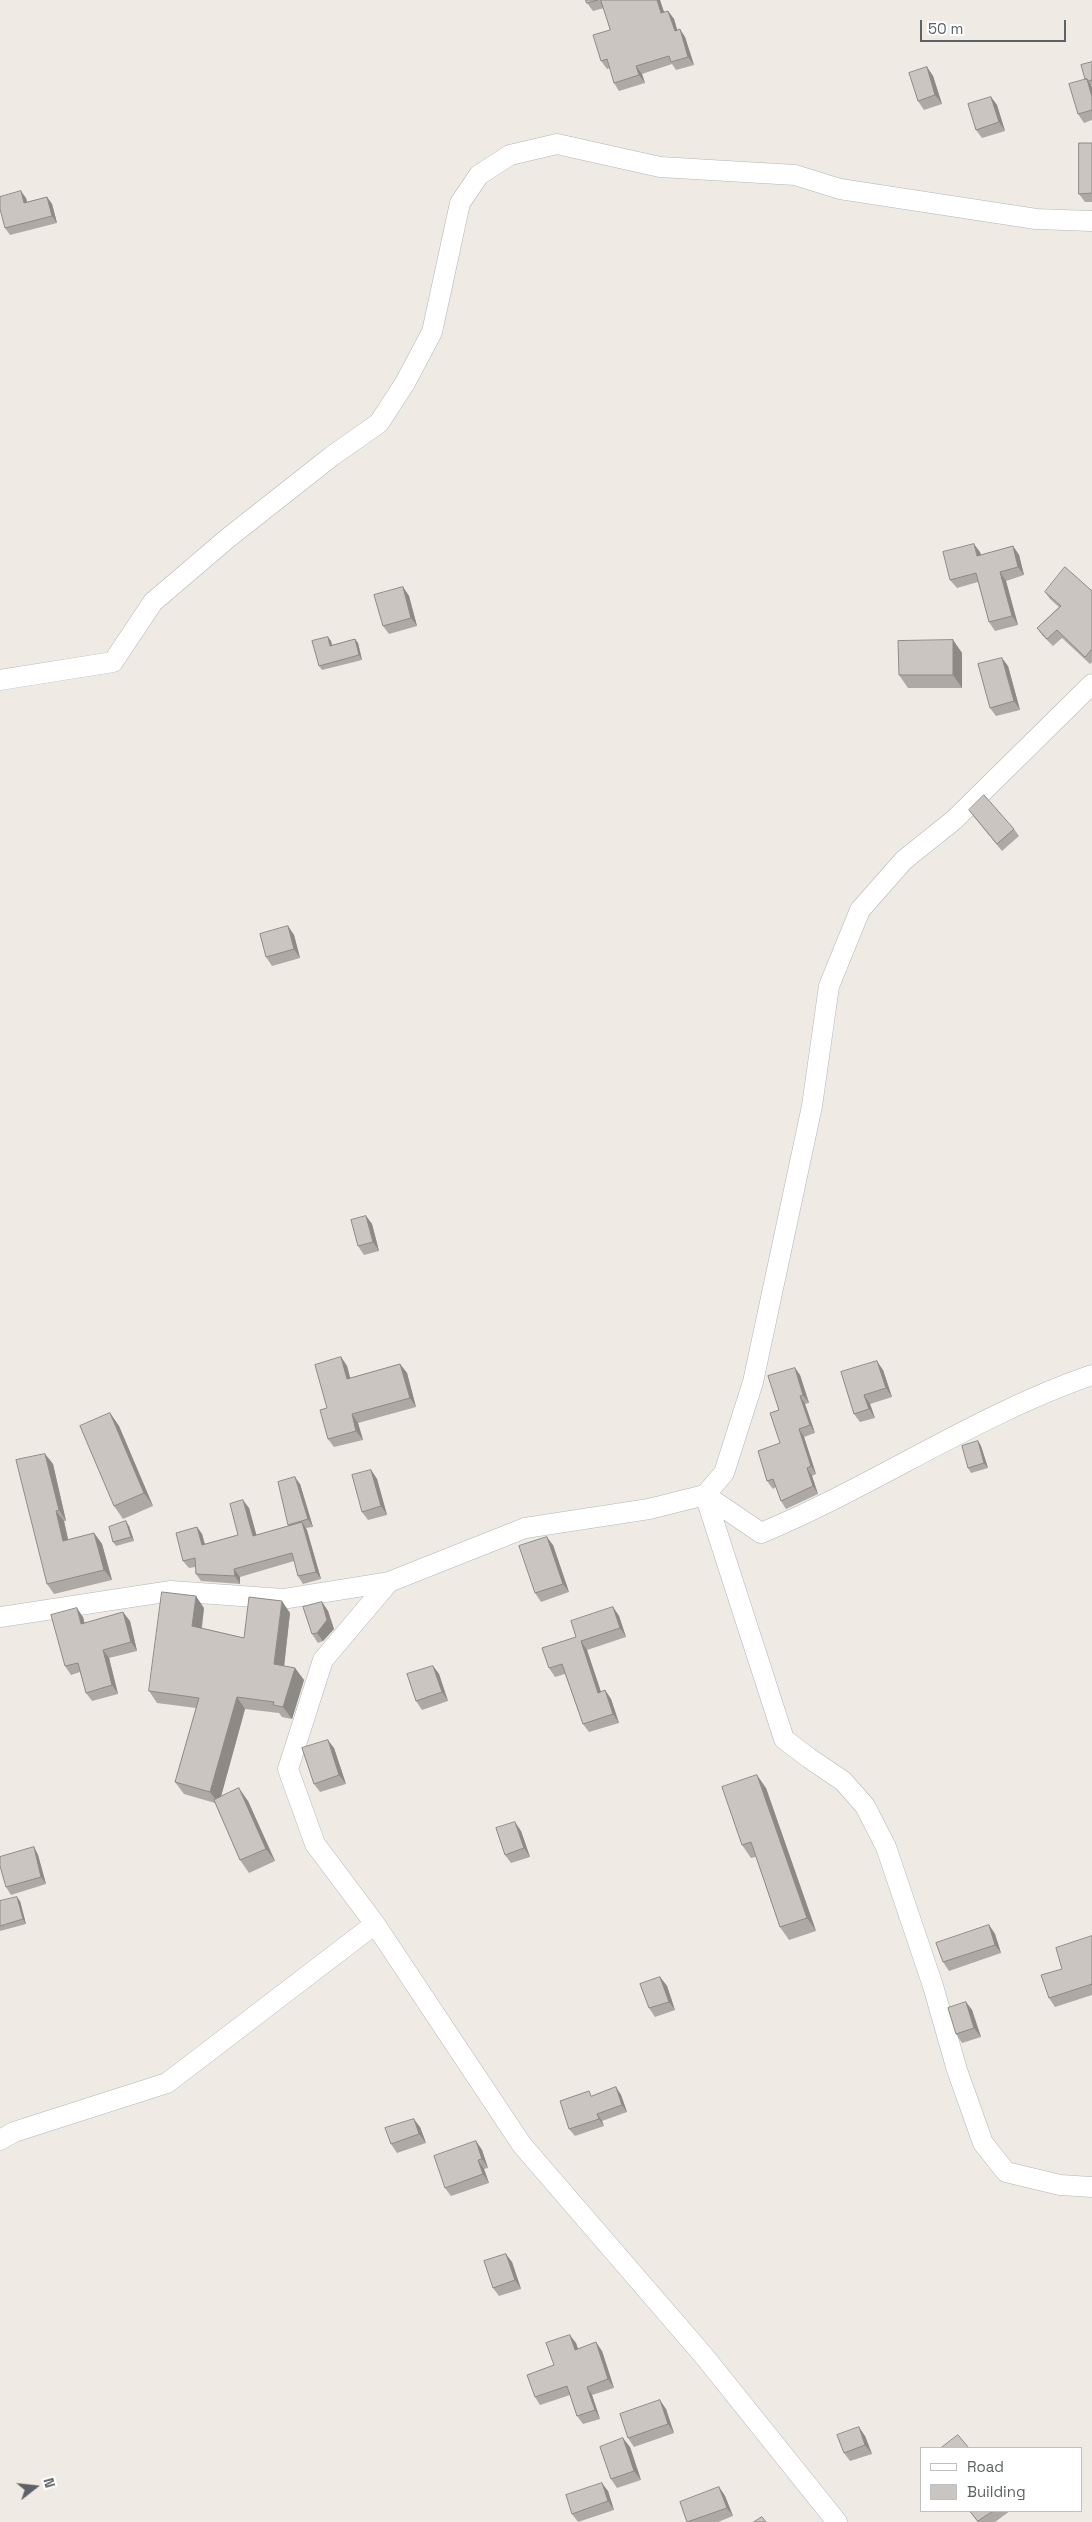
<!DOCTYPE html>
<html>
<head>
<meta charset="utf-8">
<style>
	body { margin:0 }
	#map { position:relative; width:1092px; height:2522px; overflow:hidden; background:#efeae4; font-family:"Space Grotesk",sans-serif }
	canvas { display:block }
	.legend { position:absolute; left:920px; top:2447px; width:162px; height:65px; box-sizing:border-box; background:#fff; border:1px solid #bec0c1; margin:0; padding:6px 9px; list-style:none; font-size:15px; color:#5c6265 }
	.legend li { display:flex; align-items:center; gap:10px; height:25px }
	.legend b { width:25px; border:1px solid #bec0c1 }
	.north { position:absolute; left:10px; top:2462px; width:50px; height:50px; -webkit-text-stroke:4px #fff; paint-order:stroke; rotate:74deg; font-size:14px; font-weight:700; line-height:20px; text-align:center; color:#5c6265 }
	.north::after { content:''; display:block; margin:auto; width:18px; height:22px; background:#5c6265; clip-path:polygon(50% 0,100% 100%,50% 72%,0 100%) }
	.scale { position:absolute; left:920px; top:20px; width:146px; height:22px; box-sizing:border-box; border:2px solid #5c6265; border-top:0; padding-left:6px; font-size:15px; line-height:18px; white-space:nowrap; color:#5c6265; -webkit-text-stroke:4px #fff; paint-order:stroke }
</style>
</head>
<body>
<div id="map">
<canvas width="1092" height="2522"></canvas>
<ul class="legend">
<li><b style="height:6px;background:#fff"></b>Road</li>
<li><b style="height:14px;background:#cac5c0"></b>Building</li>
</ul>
<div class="north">N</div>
<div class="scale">50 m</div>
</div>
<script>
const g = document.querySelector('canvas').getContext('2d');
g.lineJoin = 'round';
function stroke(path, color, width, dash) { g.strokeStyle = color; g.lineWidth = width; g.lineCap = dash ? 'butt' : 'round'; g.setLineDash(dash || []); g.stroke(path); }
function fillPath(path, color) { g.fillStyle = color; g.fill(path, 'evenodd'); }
const street = new Path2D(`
	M0,680L113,662L153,602L228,538L332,456L379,423L405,383L432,332L460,203L479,175L510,155L557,144L660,167L795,175L840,189L1036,219L1092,221
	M705,1495L784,1739L809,1758L843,1781L865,1806L886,1847L933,1986L957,2070L983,2143L1006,2172L1060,2185L1092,2187
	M705,1495L761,1533C874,1486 976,1415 1092,1375
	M389,1582L323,1660L288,1769L315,1844L375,1924L522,2145L704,2356L837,2522
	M0,1617L171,1591L283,1599L389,1582L525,1528L649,1509L705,1495L724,1473L753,1382L812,1106L829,986L860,910L904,860L954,820L1092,684
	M0,2140L14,2132L167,2083L375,1924`);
const wall = new Path2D(`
	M586,0H660L664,12L668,11L674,19L677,30L685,37L694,65L676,70L672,64L642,74L645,83L619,91L614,83L610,68L607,69L601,61L610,30L604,8L593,11L587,3Z
	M1092,62V85L1091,86L1092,87V120L1084,123L1078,114L1085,79Z
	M927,67L933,76L942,104L924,110L918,101Z
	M991,97L997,105L1005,131L982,138L976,130Z
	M1092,143V202H1085L1079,194Z
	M47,197L52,204L57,223L10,235L5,228L26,198L27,202Z
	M1013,546L1019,555L1024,575L1006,581L1018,625L995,631L989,622L978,582L957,588L950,580L980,552L981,555Z
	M403,587L409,596L417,626L389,634L383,626Z
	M1092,591V662L1090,664L1062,638L1053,646L1042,635L1037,628L1059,607L1050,599L1045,592Z
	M328,637L331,641L332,645L355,639L358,643L362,660L322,670L319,666Z
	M953,640L962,653V688H908L899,675Z
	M1008,666L1020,710L996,716L990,708Z
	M969,810L1014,829L1019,836L1002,851L974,817Z
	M288,926L294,935L300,958L272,966L266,957Z
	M366,1216L372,1224L379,1251L364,1255L358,1246Z
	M341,1357L347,1366L350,1378L400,1364L407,1373L416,1407L358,1423L363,1440L334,1447L328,1439L327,1408Z
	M795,1368L800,1375L809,1403L805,1404L815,1433L804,1437L816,1474L812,1476L818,1494L786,1509L781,1501L776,1487L773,1489L767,1481L780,1443Z
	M883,1370L892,1397L870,1404L875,1418L860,1422L854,1414L841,1372Z
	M110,1413L119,1426L153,1506L123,1519L114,1506Z
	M978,1441L981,1446L988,1468L971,1473L968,1468Z
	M45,1454L53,1464L66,1521H64L68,1540L94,1533L102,1544L112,1580L54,1594L47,1584Z
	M371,1470L377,1479L387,1515L368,1520L362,1512Z
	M300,1484L313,1527L306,1528L321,1579L303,1584L298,1576L294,1561L240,1577V1584L201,1581L196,1574L195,1567L189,1568L183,1561L197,1527L202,1534L205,1544L238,1535L249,1508L256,1535L289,1526L288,1525Z
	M129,1526L134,1541L116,1546L113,1542Z
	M553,1545L569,1592L541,1602L535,1593Z
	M322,1602L328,1611L334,1629L323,1641L318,1643L312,1634Z
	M613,1607L619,1616L626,1637L587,1650L601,1692L605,1690L611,1699L619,1723L589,1732L583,1724L565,1674L555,1677L549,1668L576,1637Z
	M204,1608L202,1628L244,1638L290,1613L284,1666L295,1668L304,1680L292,1719L282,1717L279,1713L245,1709L221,1796L248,1801L275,1861L249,1873L240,1860L215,1803L184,1794L175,1782L196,1708L157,1703L149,1691Z
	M83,1617L84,1623L130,1621L137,1651L109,1658L118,1694L92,1701L86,1693L80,1672L71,1675L65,1666Z
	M433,1666L439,1674L448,1701L422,1710L416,1701Z
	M334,1748L346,1784L320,1792L314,1784Z
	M766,1788L816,1931L789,1940L780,1927L756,1857L751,1858L742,1845Z
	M521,1831L530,1857L511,1863L505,1855Z
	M34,1847L38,1855L46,1884L11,1895L6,1887Z
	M0,1901H20L26,1924L0,1931Z
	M989,1925L995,1934L1001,1953L949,1971L943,1962Z
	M1092,1936V1995L1055,2007L1049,1998Z
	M660,1977L667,1986L675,2010L655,2017L649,2008Z
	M966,2002L972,2010L981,2037L962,2043L956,2034Z
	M616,2087L621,2095L627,2112L602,2121L604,2126L575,2136L569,2129Z
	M420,2127L426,2143L397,2153L391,2144Z
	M476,2141L482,2150L488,2168L484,2169L489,2183L451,2196L445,2188Z
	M512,2262L521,2289L499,2296L493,2288Z
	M576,2343L578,2349L602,2351L614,2388L592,2395L600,2419L583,2424L577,2416L570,2395L540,2405L535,2397L554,2365Z
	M666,2409L674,2433L634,2447L628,2438Z
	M865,2436L872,2454L850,2461L844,2453Z
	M630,2447L641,2480L617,2488L611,2479Z
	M719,2487L725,2496L733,2516L718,2522H687Z
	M608,2491L614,2510L578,2522L572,2514Z
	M970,2511H1010L995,2522H978Z`);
const shadedWall = new Path2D(`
	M657,0H660L667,21L661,13Z
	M668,11L674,19L680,39L675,31Z
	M680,29L685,37L694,65L688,57Z
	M636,66L642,74L645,83L639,75Z
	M927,67L933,76L942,104L935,95Z
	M1087,79L1092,87V97Z
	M991,97L997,105L1005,131L999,122Z
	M21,191L26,198L29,210L24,203Z
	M47,197L52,204L57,223L52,216Z
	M974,544L980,552L983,565L977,556Z
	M1013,546L1019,555L1024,575L1018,567Z
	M1000,572L1006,581L1018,625L1012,616Z
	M403,587L409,596L417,626L411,618Z
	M328,637L331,641L333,650L330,646Z
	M355,639L358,643L362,660L359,655Z
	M953,640L962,653V688L953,675Z
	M1002,658L1008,666L1020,710L1014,701Z
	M288,926L294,935L300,958L294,949Z
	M366,1216L372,1224L379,1251L373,1242Z
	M341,1357L347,1366L353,1388L347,1379Z
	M877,1361L883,1370L892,1397L886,1388Z
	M400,1364L407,1373L416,1407L410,1398Z
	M795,1368L800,1375L809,1403L803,1395Z
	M864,1395L870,1404L875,1418L869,1409Z
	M800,1396L805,1404L815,1433L810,1425Z
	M110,1413L119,1426L153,1506L144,1493Z
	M352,1414L358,1423L363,1440L356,1431Z
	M799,1429L804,1437L816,1474L811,1466Z
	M978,1441L981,1446L988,1468L984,1463Z
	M45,1454L53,1464L66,1521L59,1510Z
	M807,1468L812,1476L818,1494L813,1486Z
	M371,1470L377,1479L387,1515L381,1506Z
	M295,1477L300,1484L313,1527L308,1519Z
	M243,1500L249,1508L259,1544L253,1536Z
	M56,1511L64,1521L71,1552L63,1541Z
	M126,1521L129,1526L134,1541L131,1537Z
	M302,1522L307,1530L321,1579L316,1572Z
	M197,1527L202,1534L207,1553L202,1545Z
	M94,1533L102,1544L112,1580L104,1570Z
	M547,1537L553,1545L569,1592L563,1584Z
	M234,1569L240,1577V1584L235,1576Z
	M196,1596L204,1608L200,1638L192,1626Z
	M282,1601L290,1613L283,1676L274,1664Z
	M322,1602L328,1611L334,1629L323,1641L317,1633Z
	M613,1607L619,1616L626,1637L620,1628Z
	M77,1608L83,1617L87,1632L81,1624Z
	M123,1612L130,1621L137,1651L131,1642Z
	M581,1641L587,1650L604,1701L598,1693Z
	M103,1650L109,1658L118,1694L112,1685Z
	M433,1666L439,1674L448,1701L442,1692Z
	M295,1668L304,1680L292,1719L283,1707Z
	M605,1690L611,1699L619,1723L613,1714Z
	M237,1697L245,1709L219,1804L210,1792Z
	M328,1740L334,1748L346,1784L339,1775Z
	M757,1775L766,1788L816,1931L807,1918Z
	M239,1788L248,1801L275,1861L266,1849Z
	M515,1822L521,1831L530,1857L524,1848Z
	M34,1847L38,1855L46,1884L41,1877Z
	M17,1897L20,1901L26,1924L23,1919Z
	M989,1925L995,1934L1001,1953L995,1945Z
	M660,1977L667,1986L675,2010L669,2002Z
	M966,2002L972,2010L981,2037L974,2028Z
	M616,2087L621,2095L627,2112L622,2105Z
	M597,2114L602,2121L604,2126L599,2119Z
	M414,2119L420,2127L426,2143L419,2134Z
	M476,2141L482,2150L488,2168L482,2159Z
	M478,2160L484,2169L489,2183L483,2174Z
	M506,2254L512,2262L521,2289L515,2280Z
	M570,2335L576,2343L581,2358L575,2350Z
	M596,2342L602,2351L614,2388L608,2379Z
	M587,2387L592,2395L600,2419L595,2410Z
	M660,2400L666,2409L674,2433L668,2424Z
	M859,2427L865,2436L872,2454L865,2445Z
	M623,2438L630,2447L641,2480L634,2471Z
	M602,2483L608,2491L614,2510L608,2501Z
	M719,2487L725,2496L733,2516L727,2508Z`);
const building = new Path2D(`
	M586,0H598L587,3Z
	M601,0H657L661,13L668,11L675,31L680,29L688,57L671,62L669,56L636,66L639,75L614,83L607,59L601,61L593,35L610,30Z
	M1092,62V80L1088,81L1087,79H1085L1081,65Z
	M927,67L935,95L918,101L909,73Z
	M1087,79L1092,97V110L1078,114L1069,84Z
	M991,97L999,122L976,130L968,104Z
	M1079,143H1092V193L1079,194Z
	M21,191L24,203L47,197L52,216L5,228L0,209V197Z
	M974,544L977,556L1013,546L1018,567L1000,572L1012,616L989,622L976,573L950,580L943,552Z
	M1065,567L1092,591V649L1085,657L1057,630L1047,639L1037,628L1061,606L1045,592Z
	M403,587L411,618L383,626L374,595Z
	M328,637L330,646L355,639L359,655L319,666L312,641Z
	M953,640V675H899L898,641Z
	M1002,658L1014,701L990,708L978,664Z
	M984,795L1014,829L997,844L969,810Z
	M288,926L294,949L266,957L260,934Z
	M366,1216L373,1242L358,1246L351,1220Z
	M341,1357L347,1379L400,1364L410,1398L352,1414L356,1431L328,1439L320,1410L327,1408L315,1365Z
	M877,1361L886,1388L864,1395L869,1409L854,1414L841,1372Z
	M795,1368L803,1395L800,1396L810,1425L799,1429L811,1466L807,1468L813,1486L781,1501L773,1479L767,1481L758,1451L780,1443L770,1413L779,1410L768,1376Z
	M110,1413L144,1493L114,1506L80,1426Z
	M978,1441L984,1463L968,1468L962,1446Z
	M45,1454L59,1510L56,1511L63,1541L94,1533L104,1570L47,1584L16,1460Z
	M371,1470L381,1506L362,1512L352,1475Z
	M295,1477L308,1519L288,1525L278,1482Z
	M243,1500L253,1536L302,1522L316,1572L298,1576L292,1553L234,1569L235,1576L196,1574L195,1558L183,1561L176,1533L197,1527L202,1545L238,1535L230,1504Z
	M126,1521L131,1537L113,1542L109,1527Z
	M547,1537L563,1584L535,1593L519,1546Z
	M162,1592L196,1596L192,1626L244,1638L249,1597L282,1601L274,1664L295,1668L283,1707L273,1705L274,1702L237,1697L210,1792L175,1782L199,1698L149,1691Z
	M322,1602L327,1620L317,1633L312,1634L303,1607Z
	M613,1607L620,1628L581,1641L598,1693L605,1690L613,1714L583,1724L562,1664L549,1668L542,1648L576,1637L571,1621Z
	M77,1608L81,1624L123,1612L131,1642L103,1650L112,1685L86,1693L78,1663L65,1666L51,1615Z
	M433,1666L442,1692L416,1701L407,1674Z
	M328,1740L339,1775L314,1784L302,1748Z
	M757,1775L807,1918L780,1927L751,1842L742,1845L722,1787Z
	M239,1788L266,1849L240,1860L214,1800Z
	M515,1822L524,1848L505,1855L496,1828Z
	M34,1847L41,1877L6,1887L0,1866V1857Z
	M17,1897L23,1919L0,1926V1901Z
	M989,1925L995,1945L943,1962L936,1943Z
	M1092,1936V1984L1049,1998L1041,1975L1062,1969L1056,1948Z
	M660,1977L669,2002L649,2008L640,1984Z
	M966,2002L974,2028L956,2034L948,2008Z
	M616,2087L622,2105L597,2114L599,2119L569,2129L560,2101L589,2091L591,2096Z
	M414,2119L419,2134L391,2144L385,2128Z
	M476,2141L482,2159L478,2160L483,2174L445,2188L434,2156Z
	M506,2254L515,2280L493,2288L484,2261Z
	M570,2335L575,2350L596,2342L608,2379L587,2387L595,2410L577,2416L567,2386L535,2397L527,2375L554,2365L546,2343Z
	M660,2400L668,2424L628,2438L620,2414Z
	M859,2427L865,2445L844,2453L837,2435Z
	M958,2435L969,2448H941Z
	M623,2438L634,2471L611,2479L600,2447Z
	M602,2483L608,2501L572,2514L566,2495Z
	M719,2487L727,2508L687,2522L680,2502Z
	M970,2511H993L978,2521Z
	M762,2517L766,2522H754Z`);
stroke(street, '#b2b6b9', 21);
stroke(street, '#fff', 20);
fillPath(wall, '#aea9a5');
fillPath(shadedWall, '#8d8a86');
fillPath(building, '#cac5c0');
stroke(building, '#8d8a86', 1);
</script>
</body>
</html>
